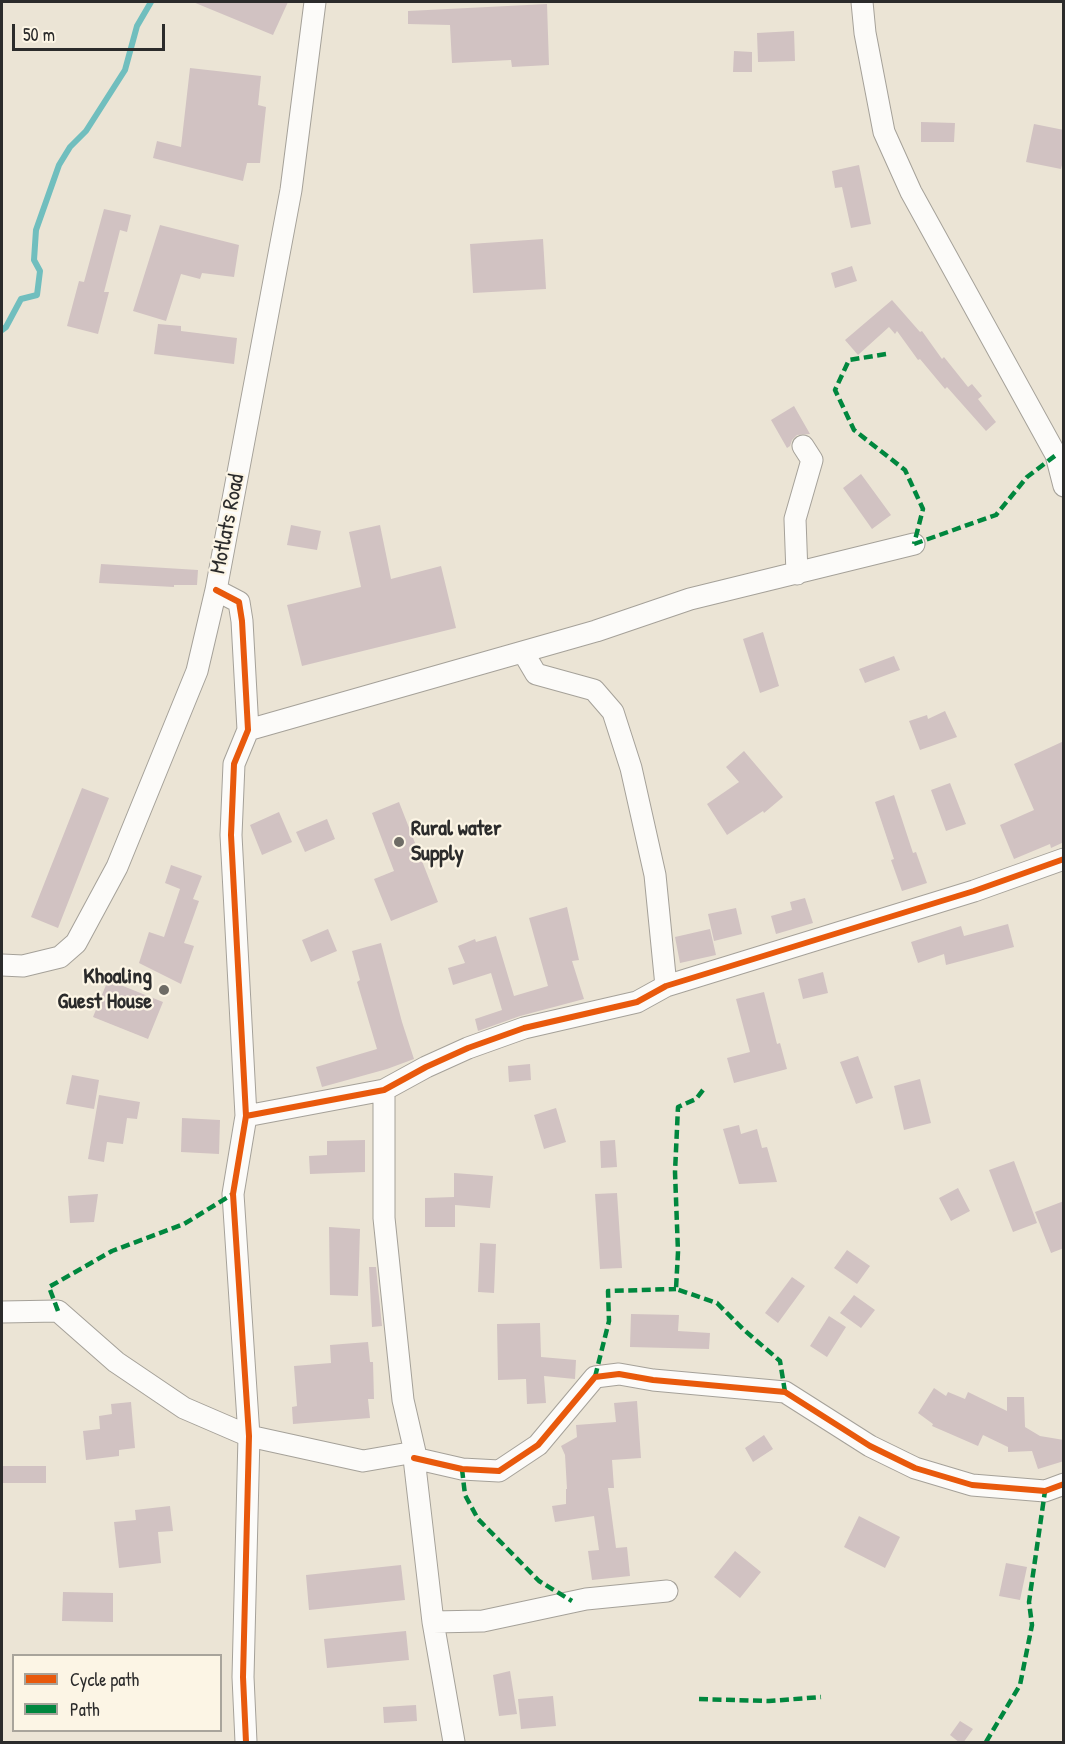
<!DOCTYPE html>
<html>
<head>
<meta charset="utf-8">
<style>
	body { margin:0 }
	#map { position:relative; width:1065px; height:1744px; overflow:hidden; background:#ebe4d5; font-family:"Patrick Hand",sans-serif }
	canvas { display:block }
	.frame { position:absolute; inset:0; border:3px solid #2b2b2b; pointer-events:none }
	.legend { position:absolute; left:12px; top:1654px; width:210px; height:78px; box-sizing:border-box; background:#fcf5e5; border:2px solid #a8a49b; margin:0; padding:8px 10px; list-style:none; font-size:18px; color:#2b2b2b }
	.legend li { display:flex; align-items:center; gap:12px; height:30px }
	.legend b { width:30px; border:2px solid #a8a49b }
	.scale { position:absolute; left:12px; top:24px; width:153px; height:27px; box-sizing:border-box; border:3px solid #2b2b2b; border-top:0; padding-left:8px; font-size:18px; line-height:21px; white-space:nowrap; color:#2b2b2b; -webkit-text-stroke:4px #fcf5e5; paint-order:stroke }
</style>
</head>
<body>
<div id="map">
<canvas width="1065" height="1744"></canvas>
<div class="frame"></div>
<ul class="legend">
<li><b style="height:8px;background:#e8590c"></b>Cycle path</li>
<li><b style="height:8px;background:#00873e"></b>Path</li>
</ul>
<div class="scale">50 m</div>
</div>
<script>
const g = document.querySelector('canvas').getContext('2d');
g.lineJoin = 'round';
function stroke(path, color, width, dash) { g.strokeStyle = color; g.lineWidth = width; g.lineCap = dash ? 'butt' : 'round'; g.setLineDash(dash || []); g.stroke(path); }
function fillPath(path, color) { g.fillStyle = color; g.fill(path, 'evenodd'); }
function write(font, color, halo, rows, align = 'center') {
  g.font = font + ' "Patrick Hand",sans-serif'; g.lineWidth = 4.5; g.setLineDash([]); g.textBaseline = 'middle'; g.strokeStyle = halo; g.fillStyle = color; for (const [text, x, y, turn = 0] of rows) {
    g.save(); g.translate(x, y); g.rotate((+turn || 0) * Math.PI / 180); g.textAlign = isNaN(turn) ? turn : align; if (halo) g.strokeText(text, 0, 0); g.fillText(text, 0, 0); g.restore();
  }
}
const stream = new Path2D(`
	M2,330L6,327L21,299L37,295L40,271L34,260L36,230L59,165L70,147L86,131L125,70L137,26L151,2`);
const building = new Path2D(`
	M193,2H288L273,35Z
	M547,4L549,65L512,67L511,60L452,63L450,25L408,24V11Z
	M794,31L795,61L758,62L757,33Z
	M734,51L752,52V72H733Z
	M190,68L261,76L258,105L266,107L260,163H247L243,181L153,158L157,141L181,147Z
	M921,122L955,123L954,142H921Z
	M1034,124L1064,130V157L1061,169L1026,162Z
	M859,165L871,224L851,228L842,187L835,188L832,171Z
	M104,209L131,215L127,232L120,230L104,292H109L98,334L67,326L79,281L84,282Z
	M160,225L239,245L234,277L202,273L200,279L181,274L166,321L133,311Z
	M543,239L546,289L473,293L470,244Z
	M852,266L857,281L835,288L831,273Z
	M892,300L920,332L922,331L942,359L944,357L968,387L972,384L982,396L978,399L996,422L986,431L947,387L945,389L920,359L918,360L897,331L895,334L889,327L858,355L845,340Z
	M158,324L181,326V331L237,338L234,364L154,354Z
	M794,406L810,434L797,435L792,440L790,446L787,448L771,420Z
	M861,474L891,515L872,529L843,488Z
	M291,525L321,531L317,550L287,545Z
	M380,525L391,579L441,566L456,628L302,666L287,605L361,587L349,532Z
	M101,564L198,570L197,585H174V587L99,583Z
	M763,632L779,686L760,693L743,639Z
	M894,656L900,670L865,683L859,669Z
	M945,711L957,737L920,750L909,721L927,715L928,719Z
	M1064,741V842L1051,848L1050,844L1014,859L1000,825L1034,810L1014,764Z
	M744,751L783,797L764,813L763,811L727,835L707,804L739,782L726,767Z
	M950,783L966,824L946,831L931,790Z
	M82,788L109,798L58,928L31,917Z
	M894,795L913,853L916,852L927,883L902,891L891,860L894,859L875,802Z
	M399,802L438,902L391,921L374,879L394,871L372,813Z
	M279,812L292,842L262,855L250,825Z
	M327,819L335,839L305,852L296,832Z
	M171,865L202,876L193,899L199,901L184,943L194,946L181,984L139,963L149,932L164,937L180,889L165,883Z
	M805,898L813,923L776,934L771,916L792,910L790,902Z
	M567,907L579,960L572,961L584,999L520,1016L478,1031L475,1019L502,1010L491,973L453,985L448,968L465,963L458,946L475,939L476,942L496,936L514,996L548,986L529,918Z
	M736,908L742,934L714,941L708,914Z
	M1008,924L1014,947L946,965L944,954L918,963L911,942L961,926L964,936Z
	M328,929L337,951L311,962L302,940Z
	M710,929L716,955L680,963L675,937Z
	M381,943L402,1022L414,1059L387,1069L322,1087L316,1067L377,1049L357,982L360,980L352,951Z
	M823,972L828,993L803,999L798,979Z
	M108,980L163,1002L148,1039L93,1017Z
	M764,992L777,1044L780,1043L787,1069L734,1083L727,1058L750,1052L736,999Z
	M858,1056L873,1098L856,1104L840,1062Z
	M530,1064L531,1080L509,1082L508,1066Z
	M72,1075L99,1080L94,1109L66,1104Z
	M920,1079L931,1123L904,1130L894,1086Z
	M99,1095L140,1102L137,1119L127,1118L123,1144L107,1142L104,1162L88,1159Z
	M556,1108L566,1142L544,1149L534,1115Z
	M182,1118L220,1120L219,1154L181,1152Z
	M739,1125L741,1134L757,1129L762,1148L767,1147L777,1182L739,1184L723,1129Z
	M365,1140V1172L310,1174L309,1156L327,1155V1141Z
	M615,1140L617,1167L601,1168L600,1141Z
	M1014,1161L1037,1223L1013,1232L989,1170Z
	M454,1173L493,1176L490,1208L455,1205V1227H425V1198L454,1197Z
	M958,1188L970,1211L951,1221L939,1198Z
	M617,1193L622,1268L600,1269L595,1194Z
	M98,1194L94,1222L70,1223L68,1196Z
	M1064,1201V1248L1051,1253L1035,1212Z
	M329,1227L360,1229L358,1296L330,1295Z
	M480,1243L496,1244L494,1293L478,1292Z
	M847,1250L870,1266L857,1284L834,1268Z
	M369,1267H376L382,1326L372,1327Z
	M792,1277L805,1286L778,1323L765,1313Z
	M854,1295L875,1310L861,1328L840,1313Z
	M631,1314L679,1315L678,1331L710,1333L709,1349L630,1347Z
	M829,1316L846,1327L827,1357L810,1346Z
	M540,1323L541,1357L576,1360L575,1379L544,1376L546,1403L527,1404L526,1379L498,1380L497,1324Z
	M368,1342L370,1362H373L374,1399H368L370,1418L293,1424L292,1407L297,1406L294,1366L331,1363L330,1345Z
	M934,1388L946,1396L948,1392L965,1399L968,1392L1007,1411V1397H1024L1025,1427L1040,1436L1064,1440V1461L1038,1469L1032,1451L1008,1452V1447L983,1435L978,1446L932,1426L933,1424L918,1413Z
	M637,1401L641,1458L612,1460L614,1488H608L616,1548L627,1547L630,1576L592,1580L588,1551L599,1550L594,1516L555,1522L552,1506L566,1504V1489H567L565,1455L561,1446L577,1437L576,1425L616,1422L614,1403Z
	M131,1402L135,1448L119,1450V1456L86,1460L83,1431L100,1429L99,1416L112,1414L111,1404Z
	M764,1435L773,1449L753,1462L745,1448Z
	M3,1466H46V1483H3Z
	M170,1506L173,1531L158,1532L161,1563L119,1568L114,1522L136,1520L135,1510Z
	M859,1516L900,1537L885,1568L844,1547Z
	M735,1551L761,1572L740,1598L714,1577Z
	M1006,1563L1027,1567L1020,1600L999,1596Z
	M401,1565L405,1600L309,1610L306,1575Z
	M63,1592L113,1593V1622L62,1621Z
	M406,1631L409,1660L327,1668L324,1639Z
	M510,1671L517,1714L499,1716L493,1675Z
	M553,1696L556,1726L521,1729L518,1699Z
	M416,1705L417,1721L384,1723L383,1707Z
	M960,1721L973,1729L963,1743H960L950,1735Z`);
const minor = new Path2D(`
	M862,2L865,33L884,132L911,192L1056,455L1064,486
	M797,574L795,519L812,460L803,446
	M216,590L239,602L242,621L248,730L234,764L231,835L246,1116L233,1194L249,1436L243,1677L246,1742
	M523,652L536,674L594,690L613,712L631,768L655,875L666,986
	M248,730L596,631L690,599L914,544
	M2,965L23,966L60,957L76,943L117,867L197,671L216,590L291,190L315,2
	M384,1090V1218L403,1400L415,1452L414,1458L433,1622L454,1742
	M246,1116L384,1090L426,1067L468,1048L524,1028L637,1002L666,986L974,891L1064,859
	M2,1312L58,1311L116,1362L184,1408L249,1436L363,1461L415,1452
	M414,1458L462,1469L499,1471L538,1445L595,1377L619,1374L653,1380L785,1392L870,1446L915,1468L972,1485L1045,1491L1064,1484
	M433,1622L483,1621L586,1599L667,1591`);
const quiet = new Path2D(`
	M886,354L849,360L835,390L854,430L905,470L923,509L914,544
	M914,544L996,515L1027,477L1056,455
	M703,1090L696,1099L678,1107L675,1172L678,1252L676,1289L717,1303L743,1329L780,1361L785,1392
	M58,1311L49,1287L112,1251L184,1224L233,1194
	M595,1377L609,1321L608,1291L676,1289
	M462,1469L465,1495L478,1519L539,1581L572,1601
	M699,1699L769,1701L821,1697
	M986,1742L1020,1685L1032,1625L1029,1602L1045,1491`);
const cycleway = new Path2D(`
	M216,590L239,602L242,621L248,730L234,764L231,835L246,1116L233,1194L249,1436L243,1677L246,1742
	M246,1116L384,1090L426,1067L468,1048L524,1028L637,1002L666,986L974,891L1064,859
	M414,1458L462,1469L499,1471L538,1445L595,1377L619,1374L653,1380L785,1392L870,1446L915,1468L972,1485L1045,1491L1064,1484`);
const markers = [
	[399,842,6,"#6e6c66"],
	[164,990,6,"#6e6c66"]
];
const streetNames = [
	["Motlats Road",228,524,-79]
];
const poiNames = [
	["Rural water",411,829],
	["Supply",411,854],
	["Khoaling",152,977,"right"],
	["Guest House",152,1002,"right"]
];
stroke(stream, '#70bebe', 6);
fillPath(building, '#d1c2c2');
stroke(minor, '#a5a199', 23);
stroke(minor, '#fcfbf9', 21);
stroke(quiet, '#00873e', 4.5, [9, 4.5]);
stroke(cycleway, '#e8590c', 6);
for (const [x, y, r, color] of markers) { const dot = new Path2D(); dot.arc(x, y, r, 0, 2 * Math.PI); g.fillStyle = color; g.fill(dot); stroke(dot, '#fcf5e5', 2); }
write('22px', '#2b2b2b', '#fcf5e5', streetNames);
write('bold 22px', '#2b2b2b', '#fcf5e5', poiNames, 'left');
</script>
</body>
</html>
